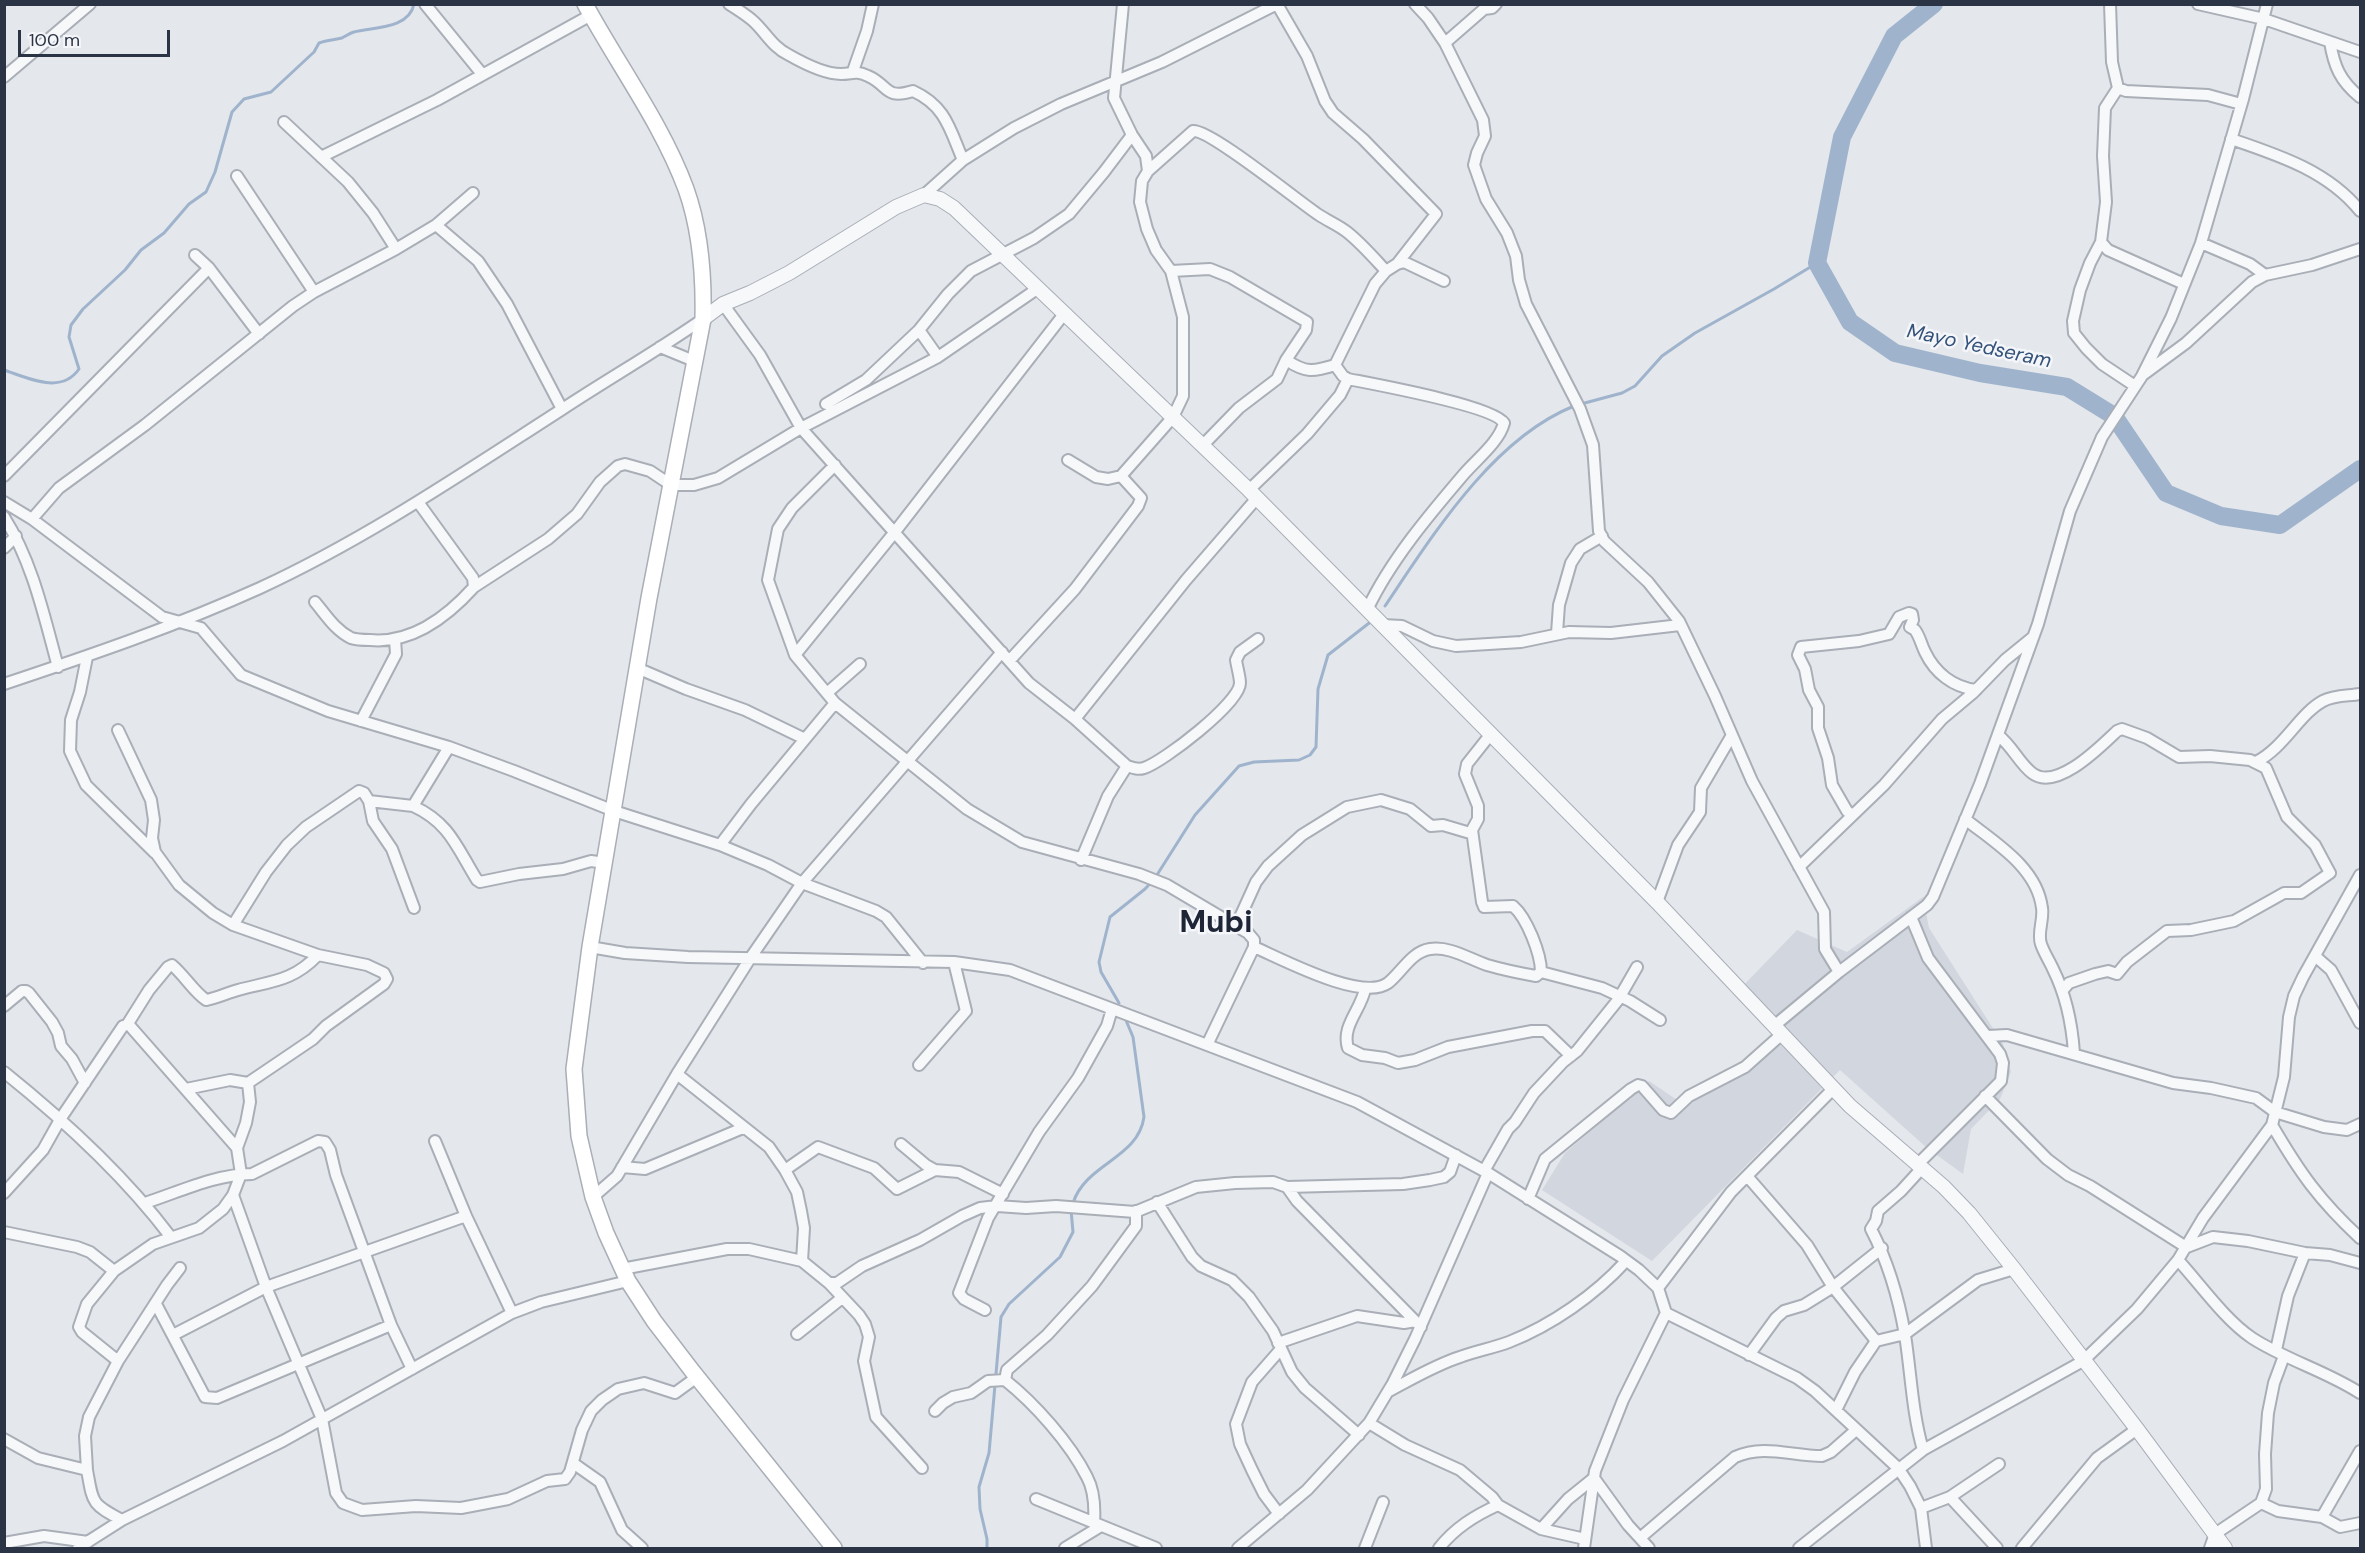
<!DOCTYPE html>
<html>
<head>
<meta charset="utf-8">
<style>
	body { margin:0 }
	#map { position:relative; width:2365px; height:1553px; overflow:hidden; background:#e4e7ec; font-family:"DM Sans",sans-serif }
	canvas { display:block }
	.frame { position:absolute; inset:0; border:6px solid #2b3445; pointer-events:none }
	.scale { position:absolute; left:18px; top:30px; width:152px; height:27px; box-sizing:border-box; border:3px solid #2b3445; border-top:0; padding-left:8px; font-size:18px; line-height:21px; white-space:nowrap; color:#2b3445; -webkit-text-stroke:4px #f4f6f9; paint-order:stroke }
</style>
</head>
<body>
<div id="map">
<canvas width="2365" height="1553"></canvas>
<div class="frame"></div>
<div class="scale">100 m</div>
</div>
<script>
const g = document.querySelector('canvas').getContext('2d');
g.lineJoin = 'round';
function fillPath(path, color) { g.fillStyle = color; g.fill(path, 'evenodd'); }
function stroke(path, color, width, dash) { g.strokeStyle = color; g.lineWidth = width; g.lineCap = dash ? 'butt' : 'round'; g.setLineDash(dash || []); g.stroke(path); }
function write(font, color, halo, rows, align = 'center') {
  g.font = font + ' "DM Sans",sans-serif'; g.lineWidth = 5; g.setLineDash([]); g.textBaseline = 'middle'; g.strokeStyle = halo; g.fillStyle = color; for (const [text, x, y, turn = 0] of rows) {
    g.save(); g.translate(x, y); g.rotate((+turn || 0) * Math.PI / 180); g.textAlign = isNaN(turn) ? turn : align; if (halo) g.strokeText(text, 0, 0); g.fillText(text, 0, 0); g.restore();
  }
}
const built = new Path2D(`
	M1923,897L1929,928L2003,1044L2011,1072L2000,1099L1971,1129L1963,1174L1927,1148L1840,1070L1652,1261L1542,1190L1565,1153L1649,1081L1686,1106L1780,1044L1738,991L1797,930L1847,952Z`);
const stream = new Path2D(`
	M4,370C28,378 61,395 79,369L69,337L71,325L83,309L125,270L141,250L164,233L189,204L206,192L215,172L232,112L244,99L271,92L314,52L319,43C327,40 334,40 342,38C346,36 350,33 354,32C374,27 409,29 414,4
	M1581,404L1622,393L1635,386L1662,356L1695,333L1774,289L1817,263
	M1385,606C1433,535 1492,439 1574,406
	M1119,1003L1101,972L1099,962L1110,917L1145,889L1155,878L1195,815L1239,766L1254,762L1299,760L1310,755L1316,747L1318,689L1328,655L1373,620
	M1073,1203C1086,1163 1138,1159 1144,1117L1133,1037L1125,1018
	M987,1548V1539L980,1509L979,1487L989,1453L1001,1317L1009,1304L1060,1257L1073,1232L1071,1210`);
const river = new Path2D(`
	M1934,4L1894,36L1842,137L1817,263L1850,322L1895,353L1980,373L2067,387L2114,416L2166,493L2221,516L2280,525L2360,469`);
const minor = new Path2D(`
	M425,4L482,74
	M729,4C737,9 745,14 752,20C765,31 772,47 789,55C803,63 825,74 841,74C853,74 855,70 868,76C889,85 884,100 913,91C946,106 950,130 963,160
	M1123,4L1114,98L1132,135L1146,156L1148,171
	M1277,4L1307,56L1325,101L1333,113L1363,139L1436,214L1397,264L1386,271L1375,284L1335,365C1313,372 1306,373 1286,360
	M1415,4L1428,18L1445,43L1483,120L1485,136L1477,153L1474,165L1486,199L1507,233L1516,256L1519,280L1526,304L1580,409L1593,445L1599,531L1604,541L1648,582L1679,621L1715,696L1752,781L1824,912L1825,949L1839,972
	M2110,4L2112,62L2118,88L2126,91L2208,95L2241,104
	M2198,4L2264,19L2360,52
	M2330,42C2334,66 2340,81 2360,97
	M1445,43L1484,9L1492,8L1496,4
	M853,71L867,31L873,4
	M4,77L90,4
	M2118,88L2105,108L2103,156L2106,202L2101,242L2090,263L2080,290L2073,321L2074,333L2086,348L2102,364L2135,386
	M284,122L348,182L373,213L396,249
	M2231,139C2278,155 2328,171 2360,211
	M321,157L437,100L591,15
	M237,176L314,292
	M924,195L963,160L1014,128L1061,104L1162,62L1277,4
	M436,225L478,261L507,304L562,409
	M2101,242L2108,250L2184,284
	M2201,243L2250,264L2265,275
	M195,255L209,268L259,334
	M1397,264L1404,262L1444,281
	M1171,271L1210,269L1230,277L1307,322L1306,330L1286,360L1277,379L1239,408L1203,445
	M723,304L760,355L801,428L1029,683L1075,719L1127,766C1133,768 1138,770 1144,768C1163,762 1240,703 1240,683C1240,677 1237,667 1236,660L1240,652L1258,639
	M919,330L938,357
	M660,347L694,361
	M1335,365L1343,376L1348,379C1373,384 1494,406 1504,423C1499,442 1477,459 1464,474C1429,515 1390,561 1367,610
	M2144,374L2186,343L2252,282L2265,275L2312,265L2360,249
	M826,404L866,380L919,330L948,294L971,271L1034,238L1069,214L1104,172L1132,135
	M1068,460L1096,477L1108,479L1121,476L1173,417L1183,396V317L1171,271L1156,250L1147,229L1140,202L1142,181L1148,171L1193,131C1210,129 1299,202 1319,215C1328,221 1338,225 1347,232C1361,243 1374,258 1386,271
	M835,465L792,508L778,529L768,580L795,655L835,703L967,809L1022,842L1139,874L1167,885L1248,933L1254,940V947L1207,1045
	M4,476L209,268
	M1249,490L1307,434L1340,395L1348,379
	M4,502L32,519L162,617L201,628L241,675L328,711L449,747L514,771L614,811L720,845L768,865L802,883L876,911L886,917L923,963
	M4,517C33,563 44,616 58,667
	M32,519L59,488L145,425L293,306L314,292L396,249L436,225L473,193
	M4,548L16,536
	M474,587L548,539L577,514L600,482L618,466L625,464L650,471L671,485H694L718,478L801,428L938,357L1037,289
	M315,602C326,615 335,630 351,638C357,640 364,640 370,640C412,644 447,617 474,587L473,578L418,502
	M1382,625L1402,626L1433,641L1456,646L1521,642L1569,632L1611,633L1680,625
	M1557,633L1559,605L1571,563L1580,549L1602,536
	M795,655L894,533L1064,314
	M87,657L80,692L71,720L70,751L86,785L155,853
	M1010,660L1075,589L1138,506L1141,498L1121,476
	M637,668L686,689L745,710L805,739
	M4,684C91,655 176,626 260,588C366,539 463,473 561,410C608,379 657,351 703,319
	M827,693L860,664
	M1075,719L1186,580L1257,498
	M361,721L396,654L395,639
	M118,730L151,800L154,820L152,838L155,852L179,885L213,913L233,925L318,955L367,965L384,973L387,979L384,984L326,1026L313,1039L248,1083L230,1080L186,1089
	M1490,735L1467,764L1465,774L1478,806V819L1472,830L1482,902L1484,907L1513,906C1527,918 1541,954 1541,972
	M1998,735C2013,747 2019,763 2032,773C2056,792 2100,747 2117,731L2122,729L2147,738L2179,757L2210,756L2250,760L2266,768L2287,817L2315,845L2330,873L2301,893H2284L2234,921L2191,930L2167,931L2127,962L2117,974L2108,971L2095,974L2069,983L2062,991
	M2256,762C2285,747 2299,714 2323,701C2334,695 2348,696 2360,694
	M369,801L413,806L449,747
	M413,806C450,823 457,848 477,880L480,882L519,874L563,869L591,861L605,863
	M1852,815L1847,811L1832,785L1828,758L1818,728V707L1809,690L1805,669L1798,655L1801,647L1859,641L1889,634L1899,617L1909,613L1912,614L1913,620L1910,627L1915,630C1920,637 1921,644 1925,652C1935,673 1953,687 1976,690
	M1965,819C1994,842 2037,867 2042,908C2044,920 2037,933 2041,944C2044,953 2049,960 2053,969C2066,995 2072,1024 2074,1053
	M720,845L751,804L835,703
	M1081,860L1108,796L1127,766
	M1799,867L1884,785L1942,719L1973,693L2005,660L2032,638
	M1657,902L1678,845L1700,812L1701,788L1732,735
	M1911,917L1928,958L2000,1054L2003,1063L2001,1081L1918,1164
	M233,925L266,872L287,845L306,827L359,791L364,793L369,801L373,821L392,849L414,908
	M1236,926L1256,882L1268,866L1302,835L1347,807L1381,800L1410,809L1431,826L1443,825L1470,833L1472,830
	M590,947L625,953L688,957L954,962L1010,970L1357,1102L1488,1173L1620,1256L1639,1270L1658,1288L1666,1313L1797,1378L1815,1391L1898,1468L1910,1486L1921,1508L1926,1548
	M1254,947C1282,959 1362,1002 1388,983C1402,972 1411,952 1430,949C1450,946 1469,959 1487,965C1504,970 1519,973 1536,976L1541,972L1602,988L1630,1001L1660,1020
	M2315,956L2331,970L2360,1023
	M1365,989C1361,1010 1341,1026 1348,1048L1362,1055L1385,1058L1398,1063L1415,1060L1448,1047L1532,1031H1545L1571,1056
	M4,1006L22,991H26L29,993L52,1022L58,1033L61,1046L72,1059L85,1083
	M127,1025L130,1026L237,1148
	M1774,1026L1839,972L1927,905L1933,897L1980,784L2038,624L2070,511L2102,437L2142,376L2171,318L2201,243L2243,99L2267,4
	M1988,1036L2007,1035L2173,1083L2211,1088L2256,1098L2275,1112L2324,1127L2347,1130L2360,1124
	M919,1065L966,1011L954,962
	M4,1072C65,1121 123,1174 170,1236
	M677,1074L769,1147L785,1170L797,1192L801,1211L804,1228L802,1261
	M1985,1096L2047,1159L2068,1175L2090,1186L2186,1247
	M2272,1125C2300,1173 2319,1200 2360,1238
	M435,1141L466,1216L512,1313
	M901,1144L926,1165L935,1170L959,1172L1003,1194
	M622,1167L645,1169L743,1128
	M1922,1168L1901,1191L1878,1211L1876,1221L1871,1229C1887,1260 1899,1300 1905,1335C1911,1373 1912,1412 1923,1450
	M785,1170L818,1147L874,1168L897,1189L935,1170
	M1484,1171L1508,1129L1515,1122L1534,1093L1563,1062L1577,1051L1618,1000L1637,967
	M1747,1176L1807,1245L1833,1287L1876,1341
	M1287,1187L1297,1201L1421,1327
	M4,1193L43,1150L61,1118L123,1026L127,1025L149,990L168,967L172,965C185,976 193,991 206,1000C217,998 227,993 238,990C271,981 292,982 318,955
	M233,1195L266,1287L322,1419L336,1493L343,1503L362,1510L416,1506L461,1508L508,1499L547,1481L565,1479L570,1472L582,1430L591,1411L602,1400L618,1389L644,1383L675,1393L697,1377
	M593,1197L617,1176L677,1074L751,957L802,883L1002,652
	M1528,1199L1545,1159L1631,1089L1638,1085L1642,1086L1663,1110L1671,1113L1689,1096L1745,1067L1782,1034
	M1157,1202L1192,1257L1201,1266L1232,1280L1249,1297L1273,1331L1292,1372L1305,1388L1359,1435
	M145,1203C179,1192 216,1174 252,1174L318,1141L325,1142L330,1150L336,1175L391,1325L412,1369
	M4,1232L77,1247L90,1252L114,1271
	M2187,1247L2213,1237L2248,1241L2305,1253L2330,1255L2360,1263
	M2178,1260C2200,1284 2225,1320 2252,1338C2286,1360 2326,1371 2360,1393
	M622,1269L727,1249H749L802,1261L829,1283H837L862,1266L920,1240L962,1216L980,1208L997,1206L1026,1208L1056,1206L1135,1212L1196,1187L1235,1183L1273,1182L1287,1187L1403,1184L1430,1180L1444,1177L1450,1172L1456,1155
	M829,1283L859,1315L865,1324L869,1337L864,1361L876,1417L922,1468
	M1658,1288L1731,1192L1833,1089
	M156,1304L205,1397L217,1398L391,1325
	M985,1310L964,1299L959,1293L988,1218L1039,1132L1078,1078L1107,1026L1112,1009
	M797,1334L842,1298
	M173,1335L266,1287L466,1216
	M1278,1343L1357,1316L1404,1323L1415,1321
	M2276,1350L2288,1296L2305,1253
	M1749,1355L1776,1318L1784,1311L1804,1305L1833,1287L1882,1248
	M118,1361L82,1332L79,1327L87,1304L114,1271L153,1244L199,1228L223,1209L233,1195L241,1174L237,1148L246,1123L250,1102L248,1083
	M1389,1391C1412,1379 1435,1365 1460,1357C1476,1351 1493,1348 1509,1342C1552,1325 1595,1295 1626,1261
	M1836,1410L1855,1372L1876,1341L1905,1334L1978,1280L2014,1269
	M935,1411L943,1403L953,1397L971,1393L988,1381L1005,1380
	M1369,1423L1405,1445L1460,1470L1492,1497L1498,1505L1541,1529L1585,1539
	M4,1439L38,1458L87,1470C93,1503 91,1504 122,1520
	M573,1463L600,1482L622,1530L642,1548
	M87,1470L85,1436L89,1417L118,1361L167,1285L180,1268
	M1950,1497L1997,1548
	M1036,1499L1156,1548
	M2261,1503L2278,1511L2322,1517L2340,1527L2360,1523
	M1921,1508L1950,1497L1999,1464
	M1279,1514L1264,1494L1252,1470L1240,1444L1236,1424L1252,1382L1280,1350
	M2322,1517L2360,1451
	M1094,1523C1095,1508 1094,1490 1087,1477C1070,1443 1034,1403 1005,1380L1007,1370L1047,1335L1092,1286L1136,1226V1211
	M1541,1529L1568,1499L1594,1478L1628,1525L1649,1548
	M1640,1538L1735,1457C1764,1444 1791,1456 1822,1456L1831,1452L1856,1430
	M4,1543L44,1536L88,1542
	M78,1548L122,1520L283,1441L512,1313L541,1302L628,1281
	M1065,1548L1101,1526
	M1238,1548L1307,1490L1369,1423L1393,1383L1415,1339L1488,1173
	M1365,1548L1383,1502
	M1439,1548C1455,1528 1474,1516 1498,1505
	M1584,1548L1595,1471L1623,1400L1666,1313
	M1799,1548L1923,1450L2083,1361L2137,1309L2178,1260L2203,1218L2272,1125L2284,1077L2289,1017L2294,996L2303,977L2360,875
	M2022,1548L2097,1458L2137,1429
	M2210,1548L2215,1534L2261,1503L2266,1489L2265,1454L2268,1413L2274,1383L2284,1356`);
const tertiary = new Path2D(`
	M703,319L723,304L750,293L789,273L896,207L924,195L940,199L954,208L1249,490L1657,902L1850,1106L1944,1187L1969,1213L2014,1269L2137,1429L2225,1548`);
const secondary = new Path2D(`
	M585,4C618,65 662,124 686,189C701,231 704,275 703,319L649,598L590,947L574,1069L579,1136L593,1197L606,1233L628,1281L654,1321L693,1372L834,1548`);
const waterNames = [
	["Mayo Yedseram",1979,347,12]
];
const townNames = [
	["Mubi",1216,924]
];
fillPath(built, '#d2d6de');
stroke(stream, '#9fb4cc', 3);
stroke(river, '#9fb4cc', 18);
stroke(minor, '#a9aeb7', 14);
stroke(tertiary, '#a9aeb7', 16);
stroke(secondary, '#a9aeb7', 18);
stroke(minor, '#f7f8fa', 10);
stroke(tertiary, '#f7f8fa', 14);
stroke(secondary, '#fff', 15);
write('italic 20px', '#34527a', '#f4f6f9', waterNames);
write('bold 30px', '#1d2536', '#f4f6f9', townNames);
</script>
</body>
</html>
